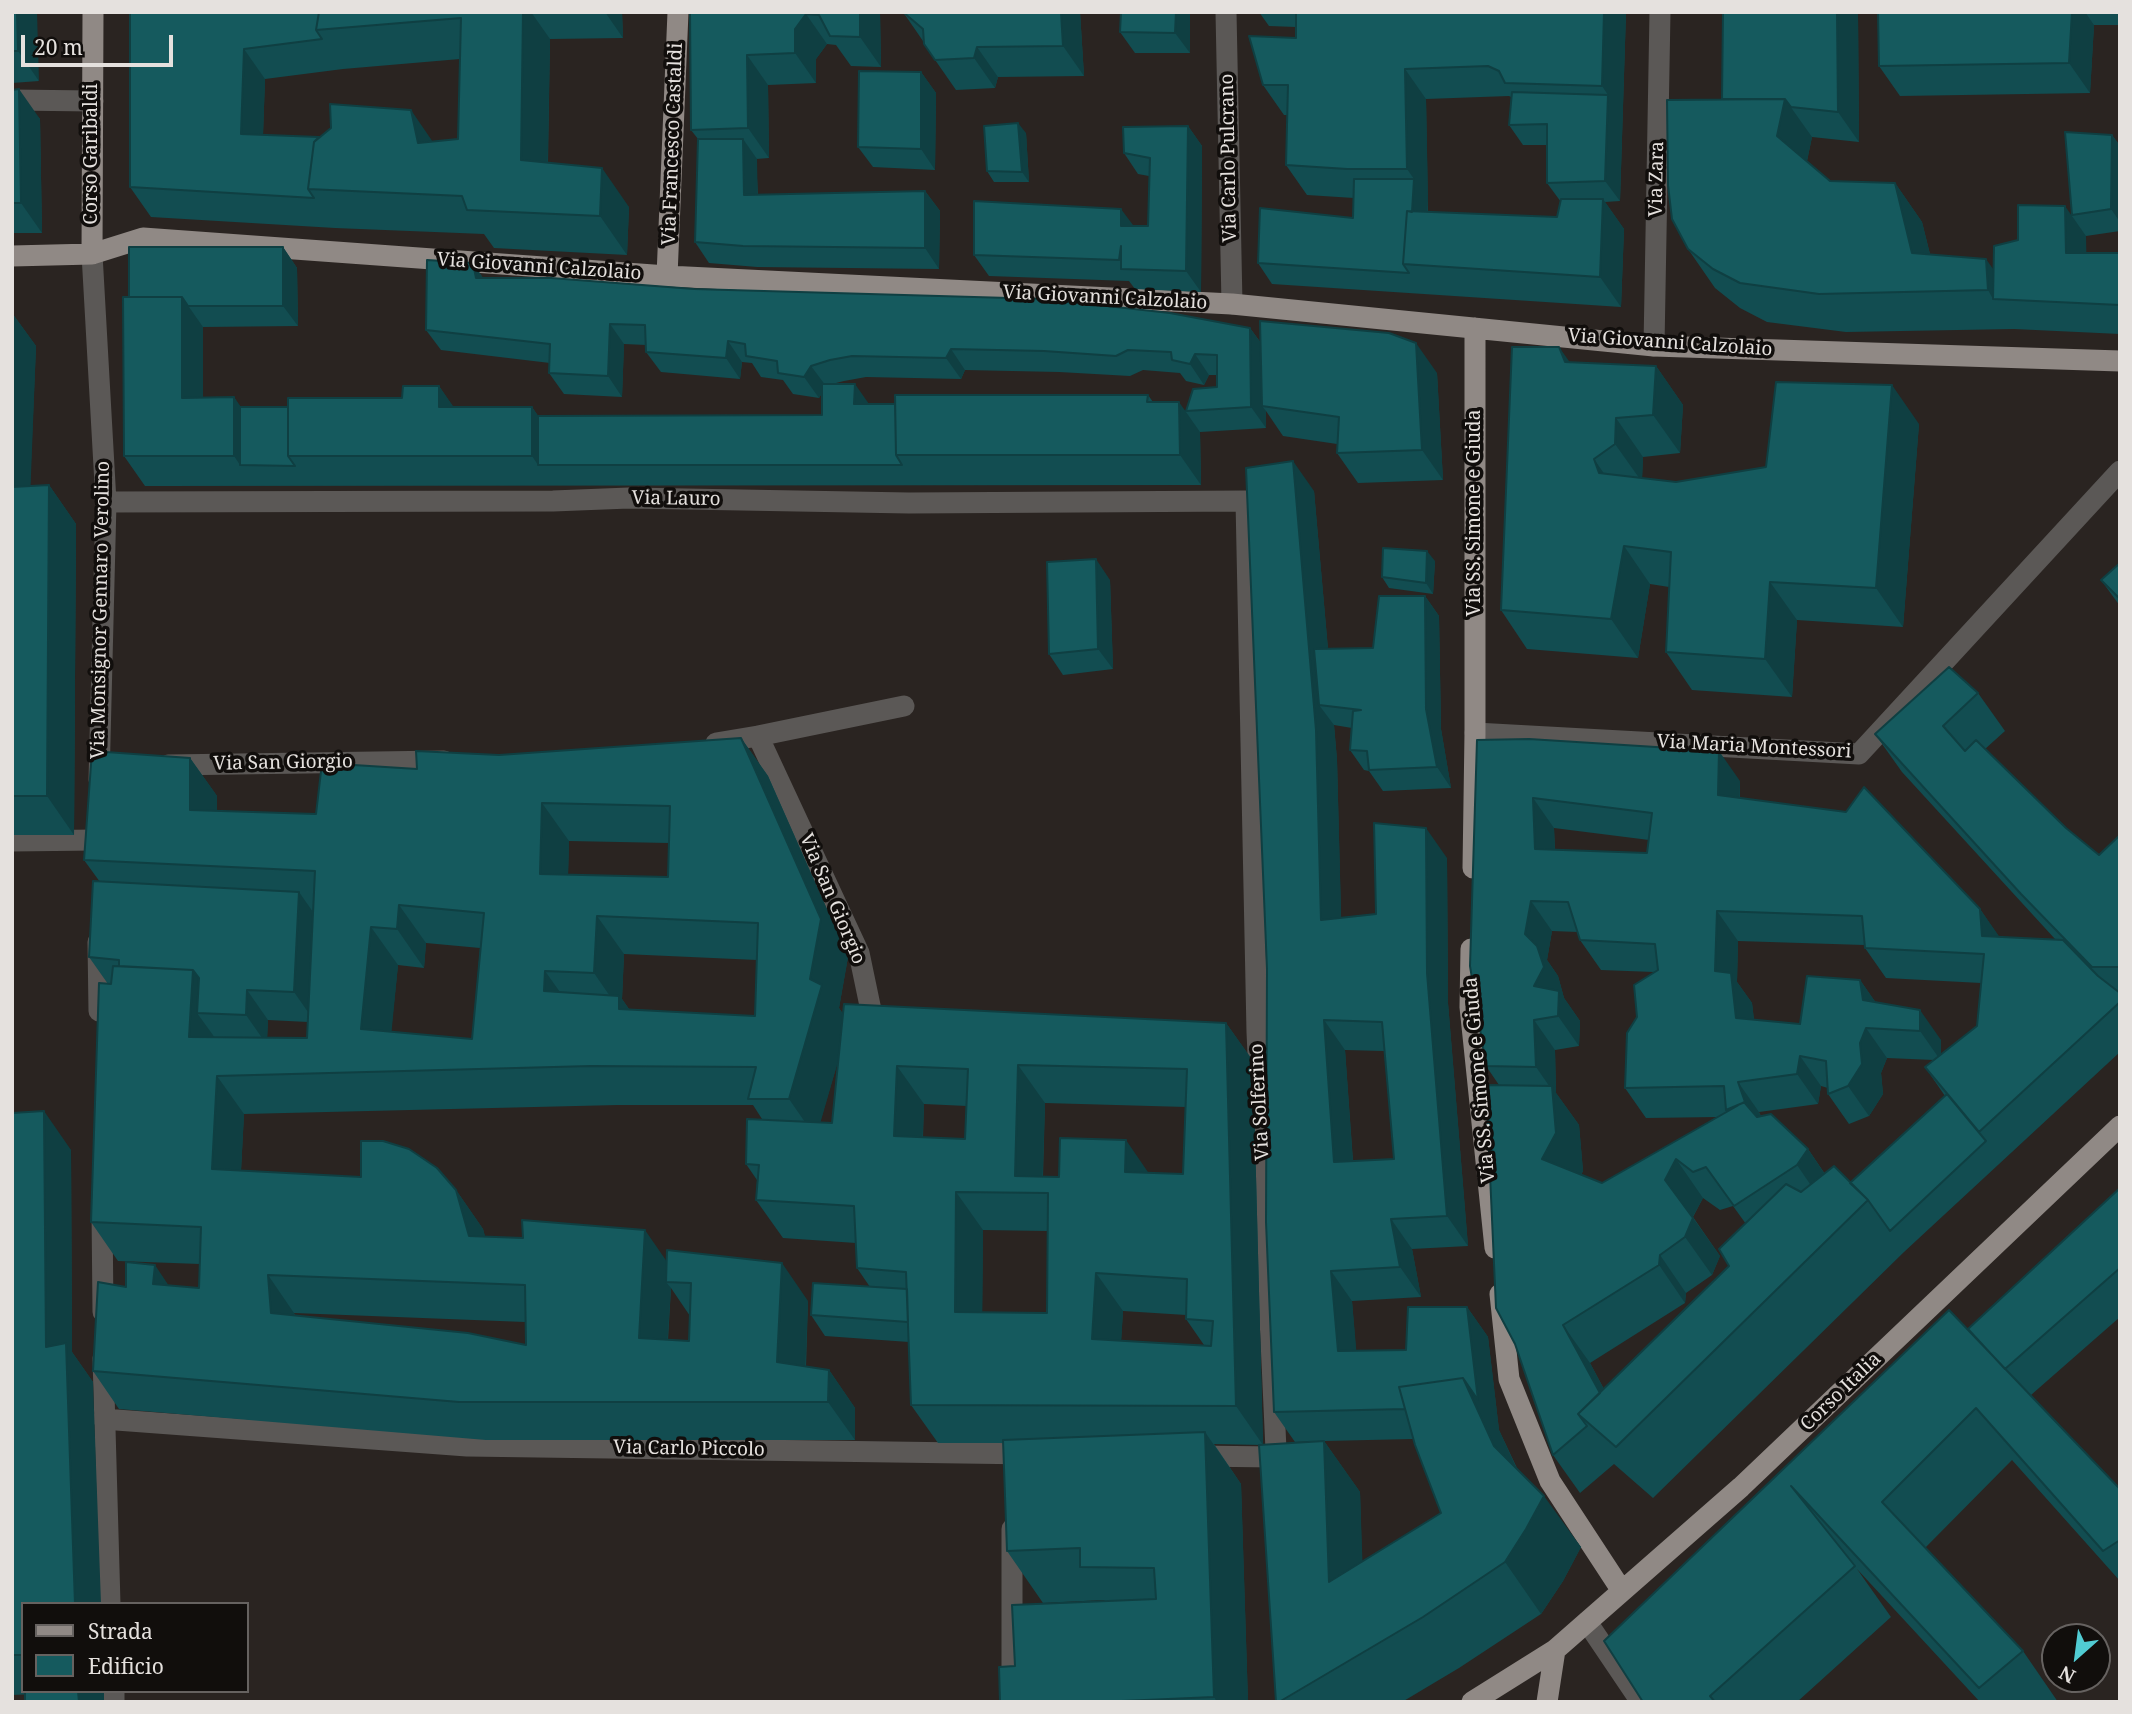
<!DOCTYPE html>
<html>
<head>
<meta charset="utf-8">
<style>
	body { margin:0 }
	#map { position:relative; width:2132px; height:1714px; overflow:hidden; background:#2a2421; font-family:"Noto Serif",serif }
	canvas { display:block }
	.frame { position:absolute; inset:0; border:14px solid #e5e1de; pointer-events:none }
	.legend { position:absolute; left:21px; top:1602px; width:228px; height:91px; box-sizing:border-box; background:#110e0c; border:2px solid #666260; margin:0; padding:9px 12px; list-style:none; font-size:21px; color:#e5e1de }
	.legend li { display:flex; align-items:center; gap:14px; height:35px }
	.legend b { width:35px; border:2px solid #666260 }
	.north { position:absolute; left:2041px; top:1623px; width:70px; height:70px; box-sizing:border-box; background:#110e0c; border:2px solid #666260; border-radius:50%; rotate:208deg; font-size:19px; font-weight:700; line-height:28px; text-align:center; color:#e5e1de }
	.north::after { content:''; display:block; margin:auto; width:24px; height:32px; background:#51ccd3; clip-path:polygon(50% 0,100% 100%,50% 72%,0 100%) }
	.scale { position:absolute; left:21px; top:35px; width:152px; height:32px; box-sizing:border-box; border:4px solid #e5e1de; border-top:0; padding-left:9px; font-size:21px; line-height:24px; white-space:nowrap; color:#e5e1de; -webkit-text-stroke:5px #110e0c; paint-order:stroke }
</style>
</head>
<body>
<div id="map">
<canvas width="2132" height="1714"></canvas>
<div class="frame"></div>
<ul class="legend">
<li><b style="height:9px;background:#908985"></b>Strada</li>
<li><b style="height:19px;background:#155a5e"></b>Edificio</li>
</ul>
<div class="north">N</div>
<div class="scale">20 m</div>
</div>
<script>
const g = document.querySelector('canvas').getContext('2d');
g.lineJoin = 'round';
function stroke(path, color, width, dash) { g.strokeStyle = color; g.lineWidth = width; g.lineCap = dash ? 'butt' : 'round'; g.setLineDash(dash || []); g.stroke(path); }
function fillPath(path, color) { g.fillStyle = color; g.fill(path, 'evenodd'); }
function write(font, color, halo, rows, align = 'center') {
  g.font = font + ' "Noto Serif",serif'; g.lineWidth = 7; g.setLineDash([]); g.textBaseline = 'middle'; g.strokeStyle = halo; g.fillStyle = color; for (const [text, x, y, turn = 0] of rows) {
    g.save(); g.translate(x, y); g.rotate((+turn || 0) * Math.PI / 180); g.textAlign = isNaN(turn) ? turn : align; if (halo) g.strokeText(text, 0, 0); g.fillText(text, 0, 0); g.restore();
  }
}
const minor = new Path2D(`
	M1226,12L1232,304
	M12,100L93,101
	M92,254L106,502L99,780
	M1654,346L1660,12
	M106,502L553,501L629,498L909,503L1246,501L1257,1032L1277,1472
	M1475,733L1859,754L2120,471
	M758,736L904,706
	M716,743L758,736L859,953L873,1020L885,1025
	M168,765L444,761
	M12,841L97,840
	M98,942L99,1011
	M102,1211L103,1312
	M103,1358L110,1604
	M103,1419L467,1446L1033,1454
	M1194,1456L1276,1457
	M1587,1622L1641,1702
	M114,1691V1702
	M1012,1702V1529`);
const major = new Path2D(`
	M92,254L93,12
	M12,256L92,254L143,238L667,276L1232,304L1654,346L2120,361
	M667,276L678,12
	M1473,868L1475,733V328
	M1471,949L1470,1007L1495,1248
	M1500,1294L1509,1379L1550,1481L1622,1591
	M1472,1702L1555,1650L1741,1487L2120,1126
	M1547,1702L1555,1650`);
const wall = new Path2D(`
	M12,12L39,81L12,83Z
	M130,12H622L623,38L550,39L548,163L629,207L627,255L494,248L484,234L335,228L151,217L130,187ZM460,59L458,139L433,142L263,135L265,79L343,69Z
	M690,12H880L881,67L851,66L836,45L827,44L816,59V83L768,85L769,158L756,159L758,195L925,191L940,211L939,269L757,267L709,263L695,242L698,139L691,130Z
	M903,12H1080L1084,76L998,77L995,88L956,90L924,44L923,41Z
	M1121,12H1190V53H1135L1120,32Z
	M1259,12H1626L1620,201L1605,202L1624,229L1621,307L1272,284L1258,263L1353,218L1354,198L1307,195L1286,165L1287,115H1284L1263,85L1296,38V27L1269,26ZM1509,96L1511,97L1509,125L1523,145H1547V183L1561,202L1557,217L1428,212L1426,99Z
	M1723,12H2120V25H2094L2090,93L1900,96L1879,66L1878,14L1858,13L1859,142L1812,137L1807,161L1830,181L1895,183L1922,222L1930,254L1994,270L2018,240L2072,215L2112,135L2120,146V231L2086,236V253H2120V334L2014,329L1846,332L1767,322L1740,308L1715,288L1688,249L1722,99Z
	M921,72L936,93L935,170L873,167L858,147Z
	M12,90L40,119L42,233H12Z
	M1188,126L1202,146L1201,292L1135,289L1129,281L989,276L974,255L1133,226H1148L1149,176L1138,174L1124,153Z
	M1026,133L1029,182H994L987,171Z
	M283,247L297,268L298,326L203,327V398L234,397L240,407H288L402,398L439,386L453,407H532L538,416L822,415V393L819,398L793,394L783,380L761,377L752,363L742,362L740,379L661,372L646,352V345L624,344L622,397L564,394L549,373L550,363L441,350L426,330L473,263L483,278L694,289L1250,328L1261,343L1437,373L1443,480L1358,483L1337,453V444L1283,436L1266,411V428L1200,432L1201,485L145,486L124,456L129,297ZM965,370L1059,372L1130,376L1143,370L1180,373L1186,381L1204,385L1209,375H1217V387L1186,411L1153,402L1148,395L895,404H869L832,384L844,381L866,377L961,379Z
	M12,313L36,346L30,486L49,485L76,524L74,835H12Z
	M1570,363L1656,366L1683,405L1680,453L1643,457L1642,478L1676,482L1766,467L1919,424L1903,627L1797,620L1792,697L1692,690L1666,652L1669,587L1650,584L1638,658L1527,649L1501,610Z
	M1314,491L1328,649L1373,648L1425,596L1439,616L1441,729L1451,788L1383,791L1369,771L1364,770L1350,750L1352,728L1334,725L1337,760L1341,918L1376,914L1447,858L1448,1003L1468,1246L1412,1249L1421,1297L1352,1301L1356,1351L1406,1350L1467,1307L1488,1337L1499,1430L1517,1468L1581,1547L1563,1581L1541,1614L1459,1668L1402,1702H1276L1321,1441L1295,1442L1274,1412ZM1345,1050L1384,1051L1394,1159L1353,1161ZM1413,1439L1441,1513L1362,1561L1360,1492L1324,1441Z
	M1435,561L1433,594L1389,588L1382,577Z
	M2120,563V606L2101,580Z
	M1110,580L1113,669L1063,675L1049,654Z
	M1978,693L2005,731L1985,749L2066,828L2099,855L2120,835V1052L1904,1252L1653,1498L1614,1464L1580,1493L1553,1455L1499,1085L1486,1066L1477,740L1740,781V798L1980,909L1999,937L2055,939L1902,772L1875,734ZM1554,828L1649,840L1647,853L1555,850ZM1552,931L1578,932L1580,940L1601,970L1654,972L1637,1017L1625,1088L1646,1118L1718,1117L1602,1183L1581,1175L1583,1171L1579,1125L1556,1093L1555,1050L1579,1046L1580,1021L1564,998L1558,976L1547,960ZM1738,941L1864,945L1865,948L1886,978L1981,983L1977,1026L1941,1055V1040L1876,1003L1860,980L1800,1024L1754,1020L1752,1003L1737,982ZM1887,1058L1934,1060L1925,1067L1945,1096L1850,1183L1825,1174L1808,1149L1761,1116L1759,1112L1818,1104L1821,1086L1828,1088V1094L1849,1124L1869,1116L1883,1094L1881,1073ZM1703,1198L1720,1210L1733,1206L1746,1224L1729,1266L1604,1389L1590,1363L1685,1303L1686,1293L1712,1275L1720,1256L1693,1217Z
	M741,738L768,776L848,957L839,1008L843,1014L1226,1023L1253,1061L1263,1445L1214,1444L1241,1484L1248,1702H1000L1015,1666L1105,1601L1104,1600L1043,1603L1007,1551L1003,1443H938L911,1405L909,1342L825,1336L811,1315L870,1287L857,1268L856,1243L783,1238L756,1200L757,1180L746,1164L762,1119L753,1105H618L244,1114L241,1171L456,1190L483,1229L485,1237L667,1262L808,1301L806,1367L829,1370L855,1408V1440H486L119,1409L93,1371L126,1287L168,1285L199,1288L200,1264L118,1261L91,1222L108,984L89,957L100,882L84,860L190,758L217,796V811L316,814L417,769L499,755ZM569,841L669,843L668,877L568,875ZM426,943L480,948L472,1039L391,1032L398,965L424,968ZM624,954L757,960L755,1016L629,1009L622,999ZM268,1020L308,1022L307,1038H267ZM838,1061L832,1123L820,1122ZM1045,1103L1186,1107L1183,1174L1149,1173L1043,1177ZM924,1104L967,1106L965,1139L923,1137ZM983,1230L1048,1231L1047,1313H982ZM671,1288L690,1316L689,1341L668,1340ZM1123,1311L1186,1315V1319L1204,1345L1121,1341ZM294,1313L525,1322L526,1345L295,1315Z
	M12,1113L71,1150L72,1352L93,1382L23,1604V1691H104L12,1695Z
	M2120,1188V1317L2031,1395L2120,1489V1581L2012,1460L1925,1548L2023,1651L2058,1702H1980L1857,1569L1891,1617L1797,1702H1643L1604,1641L1968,1329Z`);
const shadedWall = new Path2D(`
	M17,12H37L39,81L18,51Z
	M523,12H531L550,39L547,199L521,160Z
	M605,12H622L623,38Z
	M860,12H880L881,67L860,37Z
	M1061,12H1080L1084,76L1063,46Z
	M1176,12H1190V53L1175,33Z
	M1604,12H1626L1620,201L1605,181L1608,95L1602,86Z
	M1837,12L1858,13L1859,142L1838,112Z
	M2072,12H2085L2094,25L2090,93L2069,63Z
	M806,14L827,44L816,59V83L795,53V29Z
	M977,47L998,77L995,88L974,58Z
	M244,49L265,79L262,164L241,134Z
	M747,55L768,85L769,158L748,128Z
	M1405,69L1426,99L1428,199L1425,266L1410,265L1414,179L1407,169Z
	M921,72L936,93L935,170L921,149Z
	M19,89L40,119L42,233L21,203Z
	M1785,99L1812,137L1804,175L1777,136Z
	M411,110L437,148L418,143Z
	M1018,123L1026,133L1029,182L1022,172Z
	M1188,126L1202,146L1201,292L1186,271Z
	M2112,135L2120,146V222L2111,209Z
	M743,139L757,159L758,216L744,195Z
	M602,168L629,207L627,255L600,216Z
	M1895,183L1922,222L1939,291L1912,253Z
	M925,191L940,211L939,269L925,248Z
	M1603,199L1624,229L1621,307L1600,277Z
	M2065,206L2086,236L2087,283L2066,253Z
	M1121,209L1136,229L1121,226Z
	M283,247L297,268L298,326L283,306Z
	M1986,259L2013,297L1993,299L1988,290Z
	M473,263L487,284L476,278Z
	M182,297L203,327V428L182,398Z
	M12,313L36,346L29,526L12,503Z
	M610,324L624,344L622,397L608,376Z
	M1250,328L1265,349L1262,406L1266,411V428L1251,407Z
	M728,341L742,362L740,379L726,358Z
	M1416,343L1437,373L1443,480L1422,450Z
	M1559,347L1586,385L1565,362Z
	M951,349L965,370L961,379L946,358Z
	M1195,354L1209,375L1204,385L1190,364Z
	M811,366L826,386L819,398L804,377Z
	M1656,366L1683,405L1680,453L1653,415Z
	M855,384L869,404H854Z
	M1892,385L1919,424L1903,627L1876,588Z
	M439,386L460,416L439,407Z
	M234,397L255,427L240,465L234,456Z
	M1179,402L1200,432L1201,485L1180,455Z
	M532,407L553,437L538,465L532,456Z
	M1616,418L1643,457L1642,482L1615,444Z
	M1594,459L1621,498L1599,473Z
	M1293,461L1314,491L1333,706L1319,705L1334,725L1337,760L1342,950L1321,920Z
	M49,485L76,524L74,835L47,796Z
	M1624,546L1650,584L1638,658L1611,619Z
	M1427,551L1435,561L1433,594L1426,583Z
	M1096,559L1110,580L1113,669L1098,649Z
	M1770,582L1797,620L1792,697L1765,659Z
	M1425,596L1439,616L1441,729L1451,788L1437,767L1426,709Z
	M741,738L768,776L848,957L839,1008L849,1023L816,1138L789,1099L810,979Z
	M1719,751L1740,781L1739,825L1718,795Z
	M190,758L217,796V848L190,810Z
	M1533,798L1554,828L1556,879L1535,849Z
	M542,803L569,841L567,912L540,874Z
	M1426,828L1447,858L1448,1003L1468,1246L1447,1216L1427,973Z
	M299,892L320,922L315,1022L294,992Z
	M1531,901L1552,931L1547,960L1558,976L1564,998L1580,1021L1579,1046L1558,1016L1534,986L1525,934Z
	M399,905L426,943L424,968L397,929Z
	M1980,909L2001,939L1982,936Z
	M1717,911L1738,941L1737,982L1752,1003L1757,1048L1736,1018L1715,971Z
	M597,916L624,954L622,999L646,1034L645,1047L594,973Z
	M371,927L398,965L388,1068L361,1029Z
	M193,970L220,1008L197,1013L218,1042L189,1037Z
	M545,971L572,1009L544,991Z
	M1860,980L1881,1010L1884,1030L1863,1000Z
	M247,990L268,1020L267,1045L246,1015Z
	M1920,1010L1941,1040V1061L1920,1031Z
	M1324,1020L1345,1050L1355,1192L1334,1162Z
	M1534,1020L1555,1050L1556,1093L1579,1125L1583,1171L1569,1197L1542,1159L1552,1090L1536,1067Z
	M1226,1023L1253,1061L1263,1445L1236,1406Z
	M1866,1028L1887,1058L1881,1073L1883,1094L1869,1116L1848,1086L1860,1043Z
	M1800,1056L1821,1086L1818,1104L1797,1074Z
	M1018,1065L1045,1103L1042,1193L1015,1176Z
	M897,1066L924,1104L921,1174L894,1136Z
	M217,1076L244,1114L239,1208L212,1169Z
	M1738,1082L1759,1112L1766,1132L1745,1102Z
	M44,1111L71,1150L72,1352L93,1382L101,1604H75L46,1347Z
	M1126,1140L1152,1178L1125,1172Z
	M1808,1149L1834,1188L1823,1203L1797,1165Z
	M1676,1159L1703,1198L1692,1218L1665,1180Z
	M456,1190L483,1229L496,1274L469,1236Z
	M956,1192L983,1230L982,1351L955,1312Z
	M1693,1218L1720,1256L1712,1275L1685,1237Z
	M1391,1219L1412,1249L1421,1297L1400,1267Z
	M645,1230L672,1269L666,1282L671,1288L665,1377L639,1338Z
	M1660,1255L1686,1293L1685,1303L1659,1265Z
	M782,1263L808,1301L804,1401L777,1362Z
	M155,1265L181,1304L153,1284Z
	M1331,1271L1352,1301L1359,1381L1338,1351Z
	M1096,1273L1123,1311L1119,1378L1092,1339Z
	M268,1275L294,1313L297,1351L271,1313Z
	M1467,1307L1488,1337L1499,1430L1530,1498L1494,1446L1463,1378Z
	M1563,1325L1590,1363L1628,1435L1607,1408Z
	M829,1370L855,1408V1440L828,1402Z
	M1205,1432L1241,1484L1248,1702H1217L1214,1697Z
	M1324,1441L1360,1492L1365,1633L1329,1582Z
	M1544,1496L1581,1547L1563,1581L1541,1614L1505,1562Z
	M78,1691H104V1702H79Z`);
const building = new Path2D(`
	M12,12H17L18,51H12Z
	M130,12H319L316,30L322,39L244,49L241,134L319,137L314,142L308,189L314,198L130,187Z
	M319,12H523L521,160L602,168L600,216L467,210L462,196L308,189L314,142L331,128L330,104L411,110L418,143L458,139L461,18L316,30Z
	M690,12H860V37L830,36L819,15L806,14L795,29V53L747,55L748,128L691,130Z
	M903,12H1061L1063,46L977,47L974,58L935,60L924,44L923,29Z
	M1121,12H1176L1175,33L1120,32Z
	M1296,12H1604L1602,86L1505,83L1499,71L1488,66L1405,69L1407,169H1347L1286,165L1288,85H1263L1249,36L1296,38Z
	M1723,12H1837L1838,112L1791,107L1785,99H1722Z
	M1878,12H2072L2069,63L1879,66Z
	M859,71L921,72V149L858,147Z
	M19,89L21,203H12V90Z
	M1512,92L1608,95L1605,181L1547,183V124L1509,125Z
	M1785,99L1777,136L1830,181L1895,183L1912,253L1986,259L1988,290L1819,294L1740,283L1713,269L1688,249L1672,219L1668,185L1667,100Z
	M1018,123L1022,172L987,171L984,126Z
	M1188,126L1186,271L1121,269V246L1119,260L974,255V201L1121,209V226H1148L1150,158L1124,153L1123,127Z
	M2065,132L2112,135L2111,209L2072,215Z
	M698,139H743L744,195L925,191V248L743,246L695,242Z
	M1354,179H1414L1412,212L1407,211L1403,264L1409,273L1258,263L1260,208L1353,218Z
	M1561,199H1603L1600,277L1403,264L1407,211L1557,217Z
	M2018,205L2065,206L2066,253H2120V305L1993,299L1994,246L2018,240Z
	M129,247H283V306H188L182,297H129Z
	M427,260L473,263L476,278H551L694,289L1044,299L1170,313L1250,328L1251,407L1186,411L1193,389L1217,387V355L1195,354L1190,364L1172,360L1171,352L1128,350L1116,356L1044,351L951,349L946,358L852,356L830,360L811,366L804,377L778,373L777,361L746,356L745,344L728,341L726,358L646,352L645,325L610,324L608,376L549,373L550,344L426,330Z
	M123,297H182V398L234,397V456H124Z
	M1260,321L1389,333L1416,343L1422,450L1337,453L1339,417L1262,406Z
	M1512,347H1559L1565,362L1656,366L1653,415L1616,418L1615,444L1594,459L1599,473L1676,482L1766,467L1776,382L1892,385L1876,588L1770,582L1765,659L1666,652L1671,552L1624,546L1611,619L1501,610Z
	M822,384H855L854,404H895L896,455L902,465H538V416L822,415Z
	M403,386H439V407H532V456H288V398H402Z
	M895,395H1148L1147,402H1179L1180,455H896Z
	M240,407H288V456L295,466L240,465Z
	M1293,461L1316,730L1321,920L1376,914L1374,823L1426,828L1427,973L1447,1216L1391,1219L1400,1267L1331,1271L1338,1351L1406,1350L1408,1307H1467L1478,1400L1463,1378L1399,1387L1405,1409L1274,1412L1266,1222L1267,969L1246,468ZM1324,1020L1382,1022L1394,1159L1334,1162Z
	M49,485L47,796H12V487Z
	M1383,548L1427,551L1426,583L1382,577Z
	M1096,559L1098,649L1049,654L1047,562Z
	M2120,563V599L2101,580Z
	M1379,596H1425L1426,709L1437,767L1369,770L1367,751L1350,750L1353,711L1361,710L1319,705L1314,649L1373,648Z
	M1949,667L1978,693L1943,726L1965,751L1976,740L2066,828L2099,855L2120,835V967H2092L2021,894L1875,734Z
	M741,738L821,919L810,979L822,985L789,1099H748L756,1067L591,1066L217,1076L212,1169L361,1177V1141H383L409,1149L437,1168L456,1190L469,1236L523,1238L522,1220L645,1230L639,1338L689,1341L691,1283L666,1282L667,1250L782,1263L777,1362L829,1370L828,1402H459L93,1371L98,1282L126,1287V1262L155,1265L153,1284L199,1288L201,1227L91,1222L99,983L111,984L113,966L193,970L189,1037L307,1038L315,871L84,860L92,751L190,758V810L316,814L322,763L417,769L416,751L499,755ZM542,803L670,806L668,877L540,874ZM399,905L484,913L472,1039L361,1029L371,927L397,929ZM597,916L758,923L755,1016L619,1009V996L544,991L545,971L594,973ZM268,1275L525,1285L526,1345L468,1333L271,1313Z
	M1529,739L1719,751L1718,795L1846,812L1864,787L1980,909L1982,936L2063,940L2098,976L2120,993V1002L1979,1132L1925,1067L1977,1026L1984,954L1865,948L1862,916L1717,911L1715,971L1731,973L1736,1018L1800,1024L1807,976L1860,980L1863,1000L1920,1010V1031L1866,1028L1860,1043L1862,1064L1848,1086L1828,1094L1826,1061L1800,1056L1797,1074L1738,1082L1745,1102L1726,1110L1724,1086L1625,1088L1627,1033L1637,1017L1634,985L1658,970L1655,944L1580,940L1568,902L1531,901L1525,934L1537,946L1544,967L1534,986L1559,991L1558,1016L1534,1020L1536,1067L1486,1066L1470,966L1477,740ZM1533,798L1652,813L1647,853L1535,849Z
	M93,881L299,892L294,992L247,990L246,1015L197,1013L199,978L193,970L119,966V960L89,957Z
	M844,1004L1226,1023L1236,1406L911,1405L906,1272L857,1268L854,1206L756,1200L759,1165L746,1164L747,1119L832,1123ZM1018,1065L1187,1069L1183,1174L1125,1172L1126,1140L1060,1138L1059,1177L1015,1176ZM897,1066L968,1069L965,1139L894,1136ZM956,1192L1048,1193L1047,1313L955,1312ZM1096,1273L1187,1279L1186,1319L1213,1321L1211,1346L1092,1339Z
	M1486,1085L1552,1086L1556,1133L1542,1159L1602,1183L1744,1102L1757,1117L1771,1114L1808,1149L1797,1165L1734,1206L1706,1167L1693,1172L1676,1159L1665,1180L1693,1218L1685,1237L1660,1255L1659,1265L1563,1325L1600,1393L1578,1414L1587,1426L1553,1455L1515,1344L1496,1308Z
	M1947,1094L1986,1141L1890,1231L1868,1200L1850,1183Z
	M44,1111L46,1347L66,1343L75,1604H23V1655H12V1113Z
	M1834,1166L1868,1200L1616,1447L1578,1414L1729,1266L1719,1249L1786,1184L1801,1192Z
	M2120,1188V1268L2005,1369L1968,1329Z
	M813,1283L907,1289L908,1322L811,1315Z
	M1949,1310L2120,1489V1540L2103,1551L1976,1408L1882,1502L2023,1651L1979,1688L1791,1486L1855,1566L1710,1696L1715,1702H1643L1604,1641Z
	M1463,1378L1494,1446L1544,1496L1526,1529L1505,1562L1423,1617L1279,1702H1276L1259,1445L1324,1441L1329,1582L1441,1513L1415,1445L1399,1387Z
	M1205,1432L1214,1697L1099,1702H1000L999,1667L1015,1666L1012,1605L1156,1599L1154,1568L1080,1567V1548L1007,1551L1003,1440Z
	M25,1691H78L79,1702H25Z`);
const streetNames = [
	["Via Francesco Castaldi",673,144,-88],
	["Corso Garibaldi",92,154,-90],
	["Via Carlo Pulcrano",1229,158,-91],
	["Via Zara",1657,179,-89],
	["Via Giovanni Calzolaio",539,267,4],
	["Via Giovanni Calzolaio",1105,298,3],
	["Via Giovanni Calzolaio",1670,343,4],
	["Via Lauro",676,499,1],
	["Via SS. Simone e Giuda",1475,513,-90],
	["Via Monsignor Gennaro Verolino",101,610,-89],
	["Via Maria Montessori",1754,747,3],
	["Via San Giorgio",283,763,-1],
	["Via San Giorgio",832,899,67],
	["Via SS. Simone e Giuda",1480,1080,-95],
	["Via Solferino",1260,1102,-93],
	["Corso Italia",1841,1392,-44],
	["Via Carlo Piccolo",689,1449,1]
];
stroke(minor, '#5b5856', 21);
stroke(major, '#908985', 21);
fillPath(wall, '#124d51');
fillPath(shadedWall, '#0f3f42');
fillPath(building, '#155a5e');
stroke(building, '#0f3f42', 2);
write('19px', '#e5e1de', '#110e0c', streetNames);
</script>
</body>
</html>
